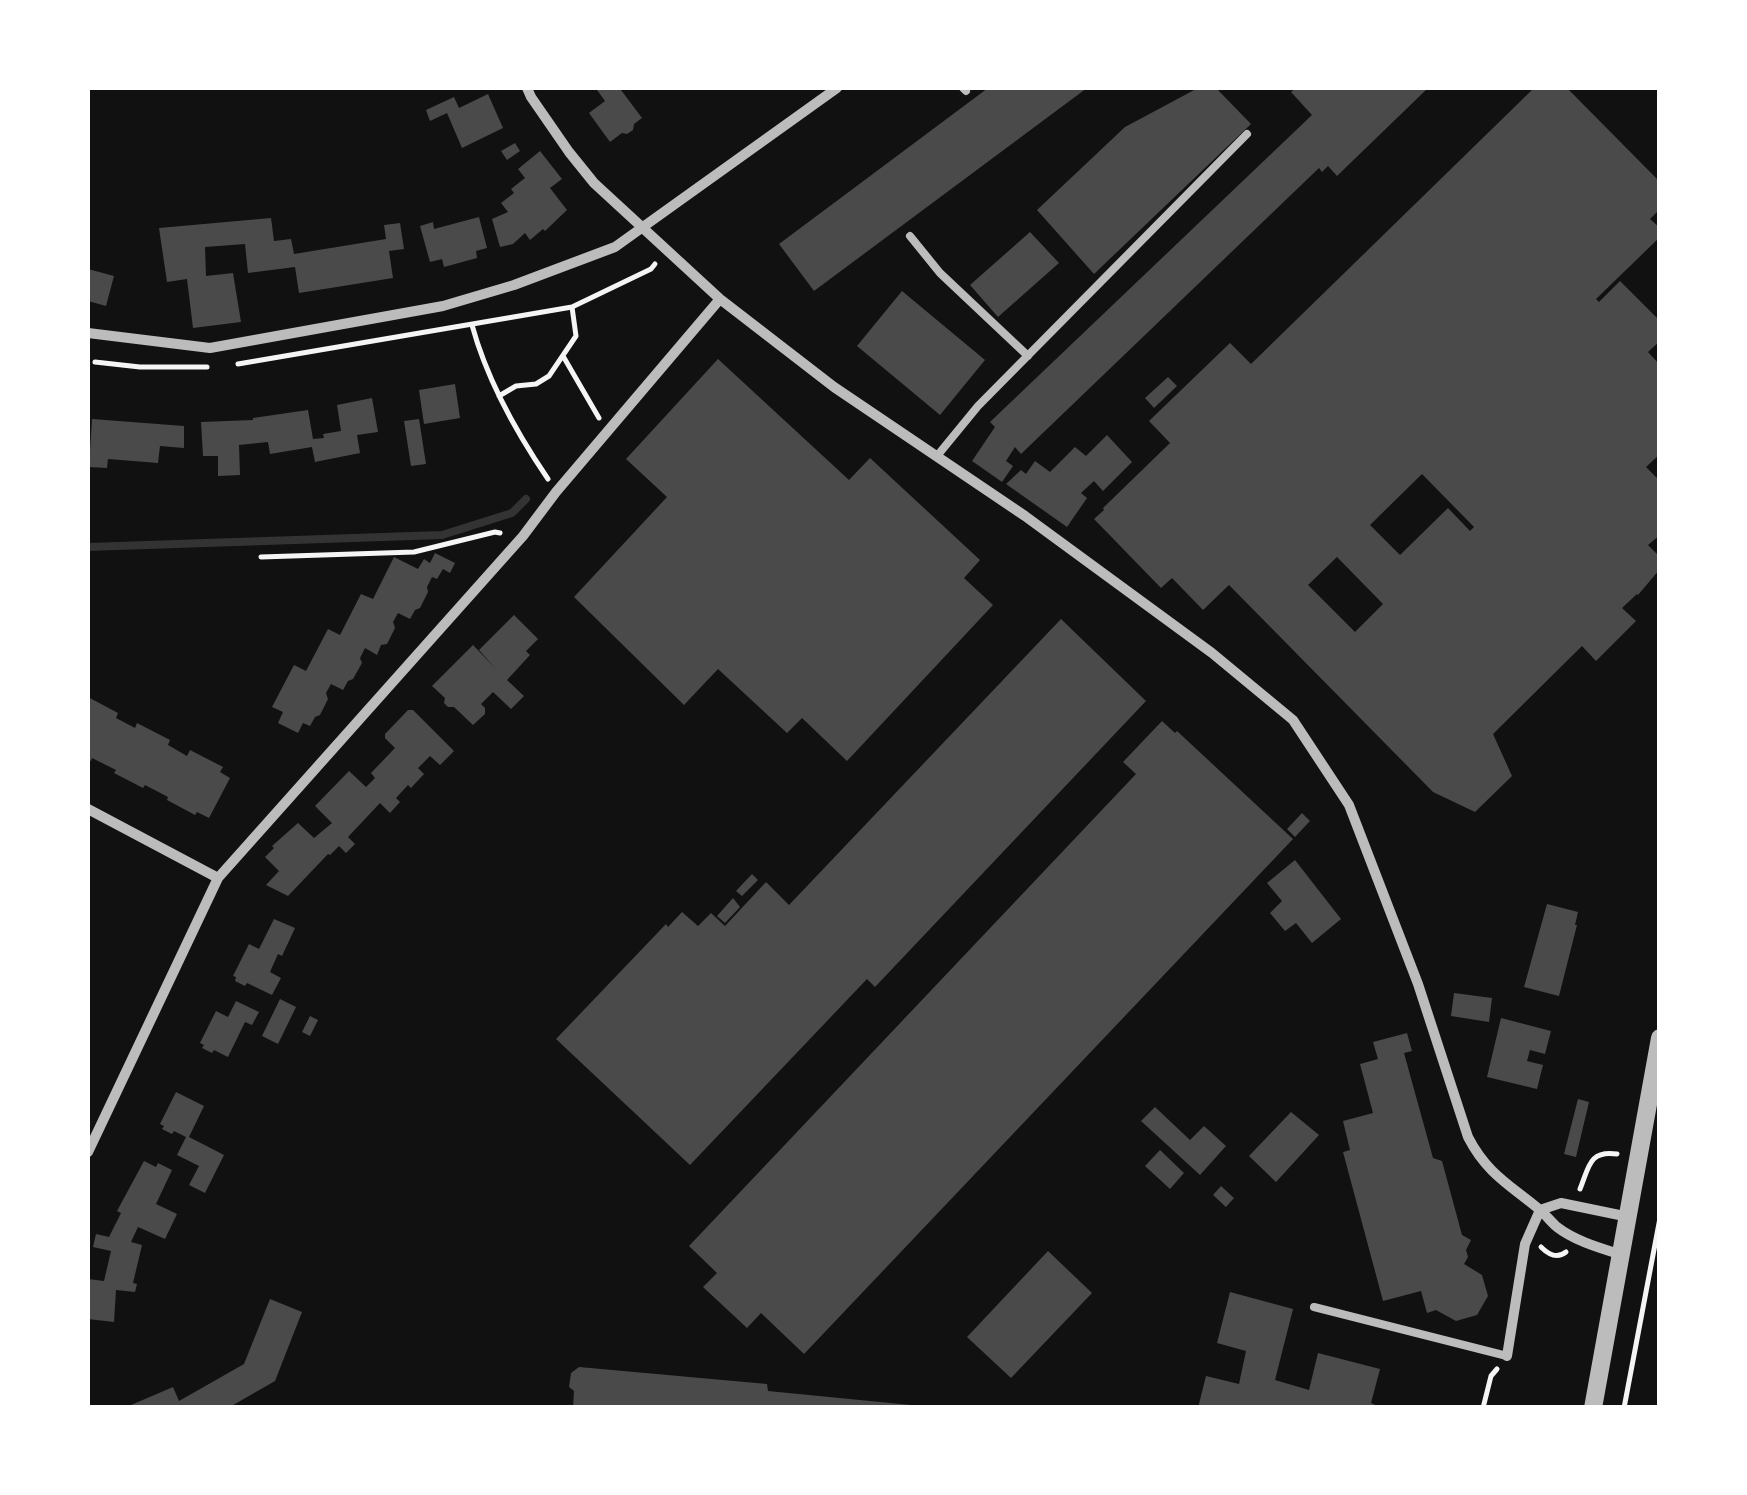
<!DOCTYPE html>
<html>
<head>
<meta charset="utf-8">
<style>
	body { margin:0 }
	#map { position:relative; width:1747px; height:1495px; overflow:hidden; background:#111; font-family:"Public Sans",sans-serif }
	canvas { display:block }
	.frame { position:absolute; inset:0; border:90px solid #fff; pointer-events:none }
</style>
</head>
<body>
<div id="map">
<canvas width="1747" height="1495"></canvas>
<div class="frame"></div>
</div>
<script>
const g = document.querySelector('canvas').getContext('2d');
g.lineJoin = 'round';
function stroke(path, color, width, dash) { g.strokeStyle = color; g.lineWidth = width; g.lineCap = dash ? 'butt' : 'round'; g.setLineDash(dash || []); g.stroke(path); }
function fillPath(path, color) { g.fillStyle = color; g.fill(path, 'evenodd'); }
const stream = new Path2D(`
	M88,547L442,535L512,513L526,499`);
const building = new Path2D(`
	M601,88H624L621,90L642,118L634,124L633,130L627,134L622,133L610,142L589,113L605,101L597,90Z
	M988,88H1087L814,291L779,244Z
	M1198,88H1216L1251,124L1094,274L1037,210L1125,127Z
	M1296,88H1428L1337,176L1328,166L1322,172L1319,168L1021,454L1015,447L1006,461L1013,466L1002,482L972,461L995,427L990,422L1312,115L1291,92Z
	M1534,88H1567L1660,182V209L1650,219L1660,228V237L1596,299L1599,302L1620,281L1660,321V341L1648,352L1660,365V454L1646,467L1660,481V535L1648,545L1660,557V569L1638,595L1637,594L1622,608L1636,621L1596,661L1582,646L1493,734L1512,776L1475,812L1433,792L1229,585L1203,610L1172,578L1161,588L1094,519L1104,510L1103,508L1170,443L1149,421L1230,343L1251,364ZM1422,474L1474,527L1470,531L1448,508L1400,555L1370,525ZM1337,557L1383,604L1355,632L1308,585Z
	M488,94L503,128L462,148L447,113L430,121L426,110L454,97L459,108Z
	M515,143L520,151L507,160L501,151Z
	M540,151L562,179L550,188L567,210L545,231L543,229L530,240L525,233L513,244L500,247L492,219L508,212L501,203L514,193L511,189L525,178L518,169Z
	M479,217L487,248L476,251L477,258L444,267L442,259L430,262L420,226L433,222L434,229Z
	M271,218L274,241L291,239L294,254L386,239L384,225L400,223L404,249L389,251L393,278L299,293L295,267L248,273L245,244L205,247L206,276L233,273L241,322L193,328L187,279L167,282L159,228Z
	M1030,232L1059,263L998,317L970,285Z
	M88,269L114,276L106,306L88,301Z
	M902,291L985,360L940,415L857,346Z
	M718,359L849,480L870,458L980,560L964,578L993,605L847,761L802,718L787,733L718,669L684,705L574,597L667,497L626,459Z
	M1168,377L1177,386L1154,408L1145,398Z
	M455,384L460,418L424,424L419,390Z
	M372,398L378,432L357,435L360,453L315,462L312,447L270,454L268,442L239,445L240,475L218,476V456H203L201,422L253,420V418L308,410L313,439L324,438L323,434L341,431L337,405Z
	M92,419L184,426V448L160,446L158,463L108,459L107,468L89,467Z
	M419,419L426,464L411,466L404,421Z
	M1107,435L1132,462L1103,491L1094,481L1081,493L1087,498L1067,527L1006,484L1021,470L1026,474L1035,461L1050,472L1075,447L1086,456Z
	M435,553L455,563L450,573L443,569L437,579L432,577L427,587L428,592L420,608L415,610L410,619L398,613L393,622L395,628L387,644L381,645L377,655L365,648L360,658L362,663L353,679L348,681L343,690L331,684L326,693L328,699L320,715L315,717L310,726L303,723L298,733L278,723L283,712L272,707L294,665L306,671L328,629L340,635L361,594L373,599L394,557L418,569L424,559L430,563Z
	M514,615L538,639L526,651L530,655L507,680L524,696L511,709L493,692L481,704L485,708V714L473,725L454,707H448L444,703L445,698L432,686L473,645L496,669L479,650Z
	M1061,619L1146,701L875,987L867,979L690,1165L556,1039L666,924L668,927L682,912L698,926L711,913L725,926L766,882L789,905Z
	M88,697L118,713L116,718L135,728L137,723L170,740L168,745L187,756L190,750L223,767L220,772L230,778L209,818L197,812L195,815L167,800L168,797L145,785L143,788L114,773L116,770L92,758L91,761L88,760Z
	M408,710H413L454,751L440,765L430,756L418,768L424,774L411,788L408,785L396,798L400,802L390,813L380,803L348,837L355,844L346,853L339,846L330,855L328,854L288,896L266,885L279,871L265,857L274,848L272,846L298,823L314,838L332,823L315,806L349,771L366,787L375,778L371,773L395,748L385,738V734Z
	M1162,721L1175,733L1177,731L1293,839L804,1354L761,1313L747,1328L703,1287L717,1273L689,1246L1136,774L1123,762Z
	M1302,813L1310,821L1295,837L1287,829Z
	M1295,860L1341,919L1312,943L1296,923L1285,931L1270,913L1282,901L1267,883Z
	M752,874L758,880L742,896L736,891Z
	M733,898L740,907L725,923L717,916Z
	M1547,904L1578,912L1575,925H1577L1559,996L1524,987Z
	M274,919L295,928L282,956L278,954L270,972L281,978L272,995L247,983L245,986L235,981L236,977L233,976L249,944L259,949Z
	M1454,993L1492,998L1489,1022L1451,1016Z
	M280,999L296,1007L278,1044L262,1036Z
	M236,1001L259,1012L252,1025L245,1022L228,1057L214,1050L212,1053L202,1048L204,1045L200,1043L216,1011L228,1017Z
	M310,1016L318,1020L310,1036L302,1032Z
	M1501,1018L1551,1031L1545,1054L1530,1050L1527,1061L1543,1065L1537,1089L1487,1077Z
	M1407,1033L1412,1051L1404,1053L1433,1158L1442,1161L1462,1235L1471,1240L1466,1250L1468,1257L1464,1264L1482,1275L1488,1296L1477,1315L1456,1321L1436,1310L1427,1313L1421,1291L1383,1301L1343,1152L1350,1150L1343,1121L1373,1113L1360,1064L1378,1059L1373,1042Z
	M176,1092L204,1106L189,1137L224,1155L205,1193L189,1185L199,1166L177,1155L186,1137L174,1131L172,1134L162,1129L164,1126L160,1124Z
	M1578,1099L1589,1102L1576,1157L1564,1154Z
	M1155,1107L1190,1140L1204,1126L1226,1146L1200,1175L1141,1121Z
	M1291,1112L1319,1135L1276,1182L1249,1156Z
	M1160,1150L1184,1173L1170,1189L1145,1166Z
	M144,1161L156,1167L158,1163L172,1170L156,1204L177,1214L165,1239L138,1227L131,1242L142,1245L133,1283L137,1284L135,1292L116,1290L114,1322L88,1319V1279L104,1281L111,1251L93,1247L96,1234L109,1237L121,1213L117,1211Z
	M1221,1186L1234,1198L1226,1207L1213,1195Z
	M1048,1251L1092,1293L1011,1378L967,1337Z
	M1230,1292L1293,1309L1275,1380L1309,1390L1318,1353L1380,1369L1371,1403L1382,1408H1198L1206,1376L1239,1384L1246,1351L1217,1343Z
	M270,1299L302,1312L275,1381L228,1408H124L173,1387L179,1401L244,1364Z
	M579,1367L767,1384L768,1391L911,1405V1408H573L574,1391L569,1387L571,1373Z`);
const path = new Path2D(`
	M472,325C487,380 516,432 548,479
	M563,356L599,418
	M95,362L140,367H207
	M238,364L572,307L651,269L655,264
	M499,396L516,386L536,384L549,376L576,336L572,307
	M261,557L414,552L495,532L500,533
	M1580,1189C1589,1167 1589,1150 1617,1154
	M1541,1247C1549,1255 1557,1259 1566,1252
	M1483,1408L1491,1376L1497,1369
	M1624,1408L1660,1218`);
const service = new Path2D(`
	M963,88L966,91
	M910,236L940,273L1028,356
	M937,456L978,406L1247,134
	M1314,1307L1507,1356`);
const minor = new Path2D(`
	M527,88L531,97L569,152L594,183L720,299L834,387L1025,516L1212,653L1293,720L1349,805L1418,984L1468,1137C1487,1174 1510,1185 1540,1210C1546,1215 1551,1222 1557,1227C1575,1241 1600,1248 1622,1255
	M88,333L210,348L443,306L514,285L615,247L837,88
	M88,809L218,878
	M88,1152L218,878L523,536L556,492L720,299
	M1540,1210L1561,1203L1629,1217
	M1507,1356L1525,1244L1540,1210`);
const tertiary = new Path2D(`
	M1593,1408L1660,1038`);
stroke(stream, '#333', 8);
fillPath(building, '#4a4a4a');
stroke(path, '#f5f5f5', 5);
stroke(service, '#bcbcbc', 8);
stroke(minor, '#bcbcbc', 10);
stroke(tertiary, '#bcbcbc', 18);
</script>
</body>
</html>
